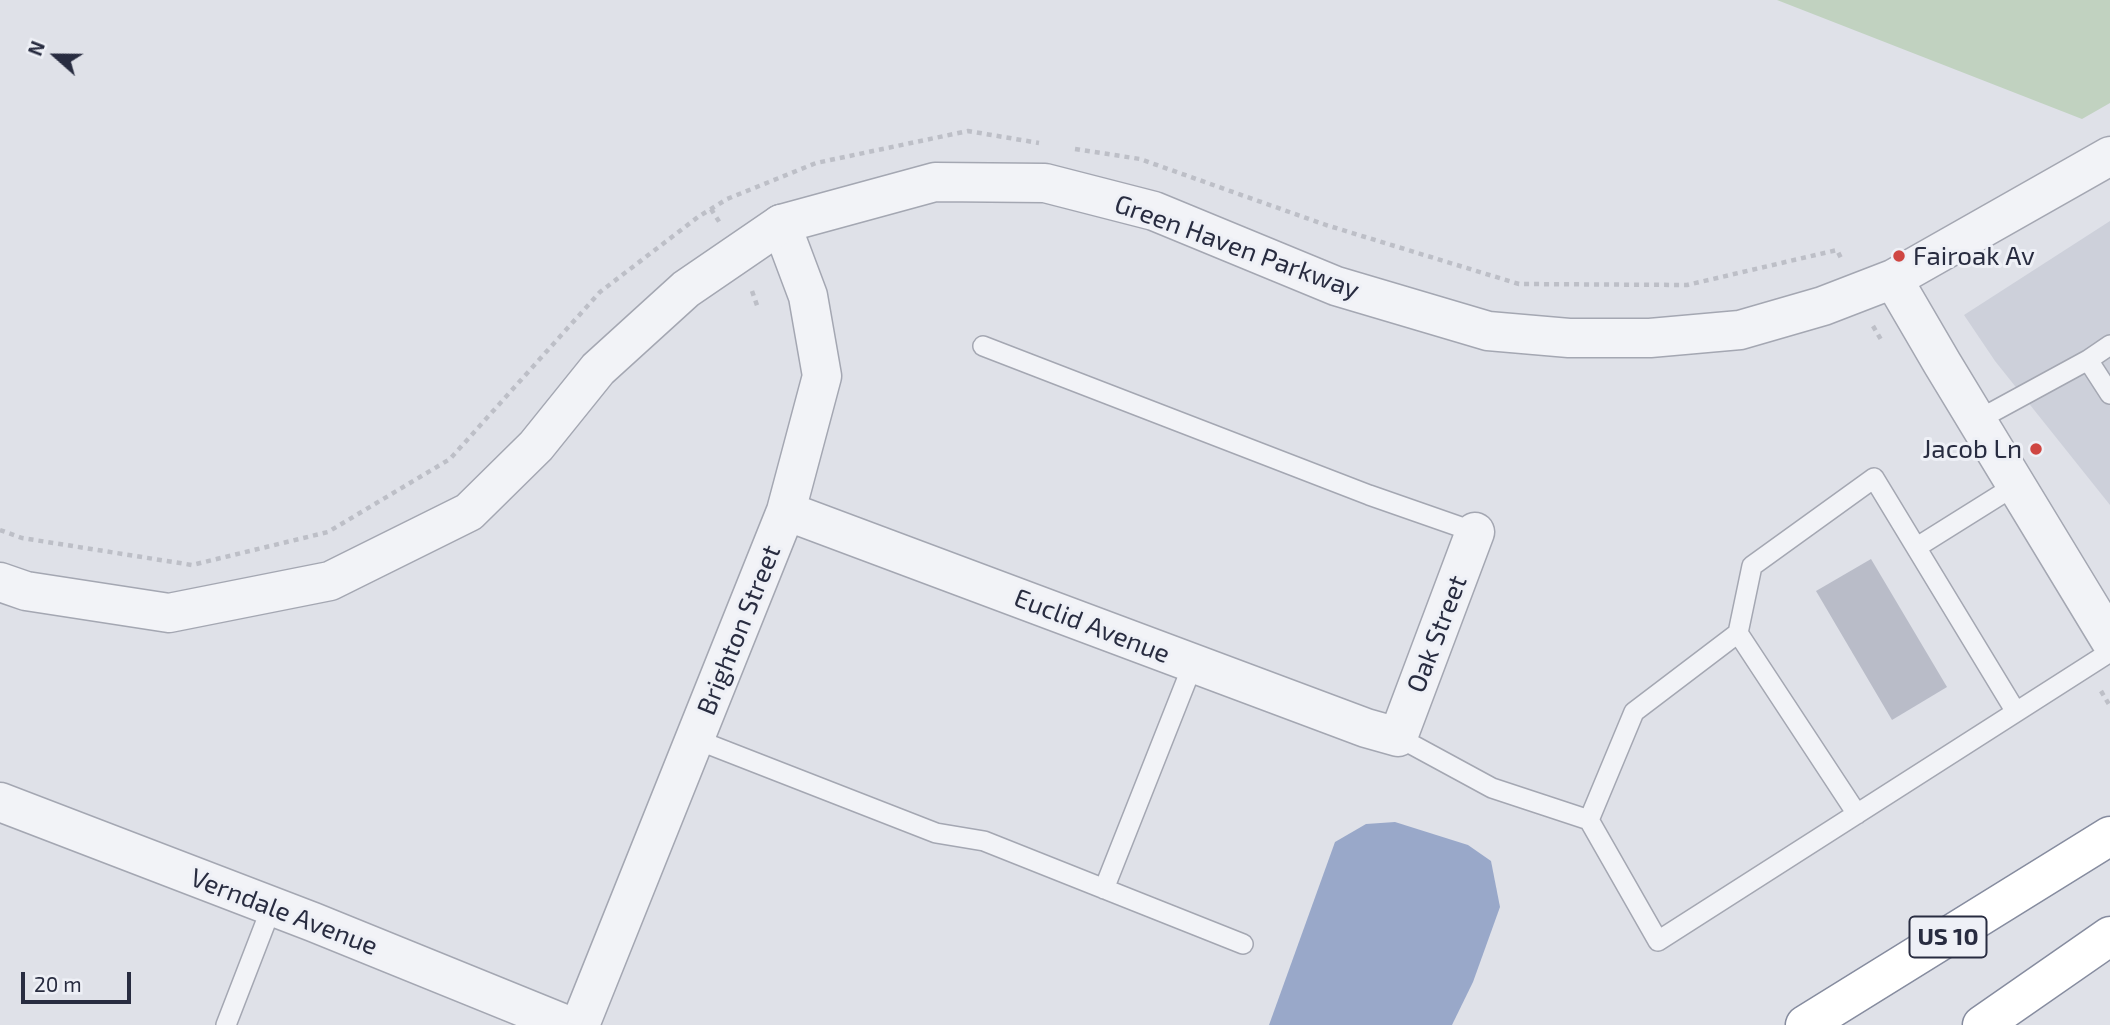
<!DOCTYPE html>
<html>
<head>
<meta charset="utf-8">
<style>
	body { margin:0 }
	#map { position:relative; width:2110px; height:1025px; overflow:hidden; background:#dfe1e8; font-family:"Exo 2",sans-serif }
	canvas { display:block }
	.north { position:absolute; left:21px; top:21px; width:70px; height:70px; -webkit-text-stroke:5px #eef0f6; paint-order:stroke; rotate:291deg; font-size:19px; font-weight:700; line-height:28px; text-align:center; color:#282c40 }
	.north::after { content:''; display:block; margin:auto; width:24px; height:32px; background:#282c40; clip-path:polygon(50% 0,100% 100%,50% 72%,0 100%) }
	.scale { position:absolute; left:21px; top:972px; width:110px; height:32px; box-sizing:border-box; border:4px solid #282c40; border-top:0; padding-left:9px; font-size:21px; line-height:24px; white-space:nowrap; color:#282c40; -webkit-text-stroke:5px #eef0f6; paint-order:stroke }
</style>
</head>
<body>
<div id="map">
<canvas width="2110" height="1025"></canvas>
<div class="north">N</div>
<div class="scale">20 m</div>
</div>
<script>
const g = document.querySelector('canvas').getContext('2d');
g.lineJoin = 'round';
function fillPath(path, color) { g.fillStyle = color; g.fill(path, 'evenodd'); }
function stroke(path, color, width, dash) { g.strokeStyle = color; g.lineWidth = width; g.lineCap = dash ? 'butt' : 'round'; g.setLineDash(dash || []); g.stroke(path); }
function write(font, color, halo, rows, align = 'center') {
  g.font = font + ' "Exo 2",sans-serif'; g.lineWidth = 6; g.setLineDash([]); g.textBaseline = 'middle'; g.strokeStyle = halo; g.fillStyle = color; for (const [text, x, y, turn = 0] of rows) {
    g.save(); g.translate(x, y); g.rotate((+turn || 0) * Math.PI / 180); g.textAlign = isNaN(turn) ? turn : align; if (halo) g.strokeText(text, 0, 0); g.fillText(text, 0, 0); g.restore();
  }
}
const built = new Path2D(`
	M2110,221V505L1995,361L1964,315Z`);
const green = new Path2D(`
	M1777,0H2110V103L2082,119Z`);
const water = new Path2D(`
	M1395,822L1468,845L1491,861L1500,907L1473,982L1452,1025H1269L1335,842L1366,824Z`);
const building = new Path2D(`
	M1871,559L1947,687L1892,720L1816,591Z`);
const path = new Path2D(`
	M1075,149L1140,159L1326,225L1519,284L1687,285L1837,250L1841,258
	M711,209L720,223
	M752,291L758,308
	M1873,326L1883,343
	M0,530L22,538L192,565L328,532L450,459L600,292L698,217L727,199L816,163L968,131L1039,143
	M2101,691L2110,706`);
const service = new Path2D(`
	M983,346L1369,495L1475,532
	M2088,360L2110,394
	M1976,421L2088,360L2110,345
	M1917,547L2016,485
	M1398,737L1492,788L1589,820L1658,941L2110,652
	M695,739L936,833L984,841L1243,944
	M1857,814L1738,633L1752,566L1874,478L2016,712
	M1589,820L1634,712L1738,633
	M1104,889L1193,664
	M226,1025L272,906`);
const minor = new Path2D(`
	M786,511L1366,728L1398,737L1475,532
	M0,802L313,922L567,1025
	M580,1025L786,511L822,376L808,296L781,224`);
const tertiary = new Path2D(`
	M1893,279L1942,363L2110,640
	M0,582L26,591L169,613L330,581L469,512L536,446L598,369L686,289L781,224L935,182L1045,183L1154,211L1336,286L1488,331L1569,338H1650L1740,330L1823,306L1893,279L2110,156`);
const motorway = new Path2D(`
	M1805,1025L2110,836
	M1982,1025L2110,936`);
const markers = [
	[1899,256,7,"#cf4642"],
	[2036,449,7,"#cf4642"]
];
const shields = [
	[1948,937,77]
];
const shieldNames = [
	["US 10",1948,937]
];
const streetNames = [
	["Green Haven Parkway",1237,247,20],
	["Euclid Avenue",1092,626,21],
	["Brighton Street",739,630,-68],
	["Oak Street",1437,634,-69],
	["Verndale Avenue",284,912,21]
];
const poiNames = [
	["Fairoak Av",1913,256],
	["Jacob Ln",2022,449,"right"]
];
fillPath(built, '#cdd0da');
fillPath(green, '#c1d2c0');
fillPath(water, '#99a8c9');
fillPath(building, '#b9bcc8');
stroke(service, '#a4a7b2', 22);
stroke(minor, '#a4a7b2', 41);
stroke(tertiary, '#a4a7b2', 41);
stroke(motorway, '#868c9f', 41);
stroke(path, '#bdbfc7', 4.5, [5, 5]);
stroke(service, '#f2f3f7', 19);
stroke(minor, '#f2f3f7', 38);
stroke(tertiary, '#f2f3f7', 38);
stroke(motorway, '#fff', 38);
for (const [x, y, r, color] of markers) { const dot = new Path2D(); dot.arc(x, y, r, 0, 2 * Math.PI); g.fillStyle = color; g.fill(dot); stroke(dot, '#eef0f6', 2.5); }
for (const [x, y, w] of shields) { const box = new Path2D(); box.roundRect(x - w / 2, y - 20.5, w, 41, 5); g.fillStyle = '#eef0f6'; g.fill(box); stroke(box, '#282c40', 2); }
write('bold 24px', '#282c40', null, shieldNames);
write('26px', '#282c40', '#eef0f6', streetNames);
write('26px', '#282c40', '#eef0f6', poiNames, 'left');
</script>
</body>
</html>
